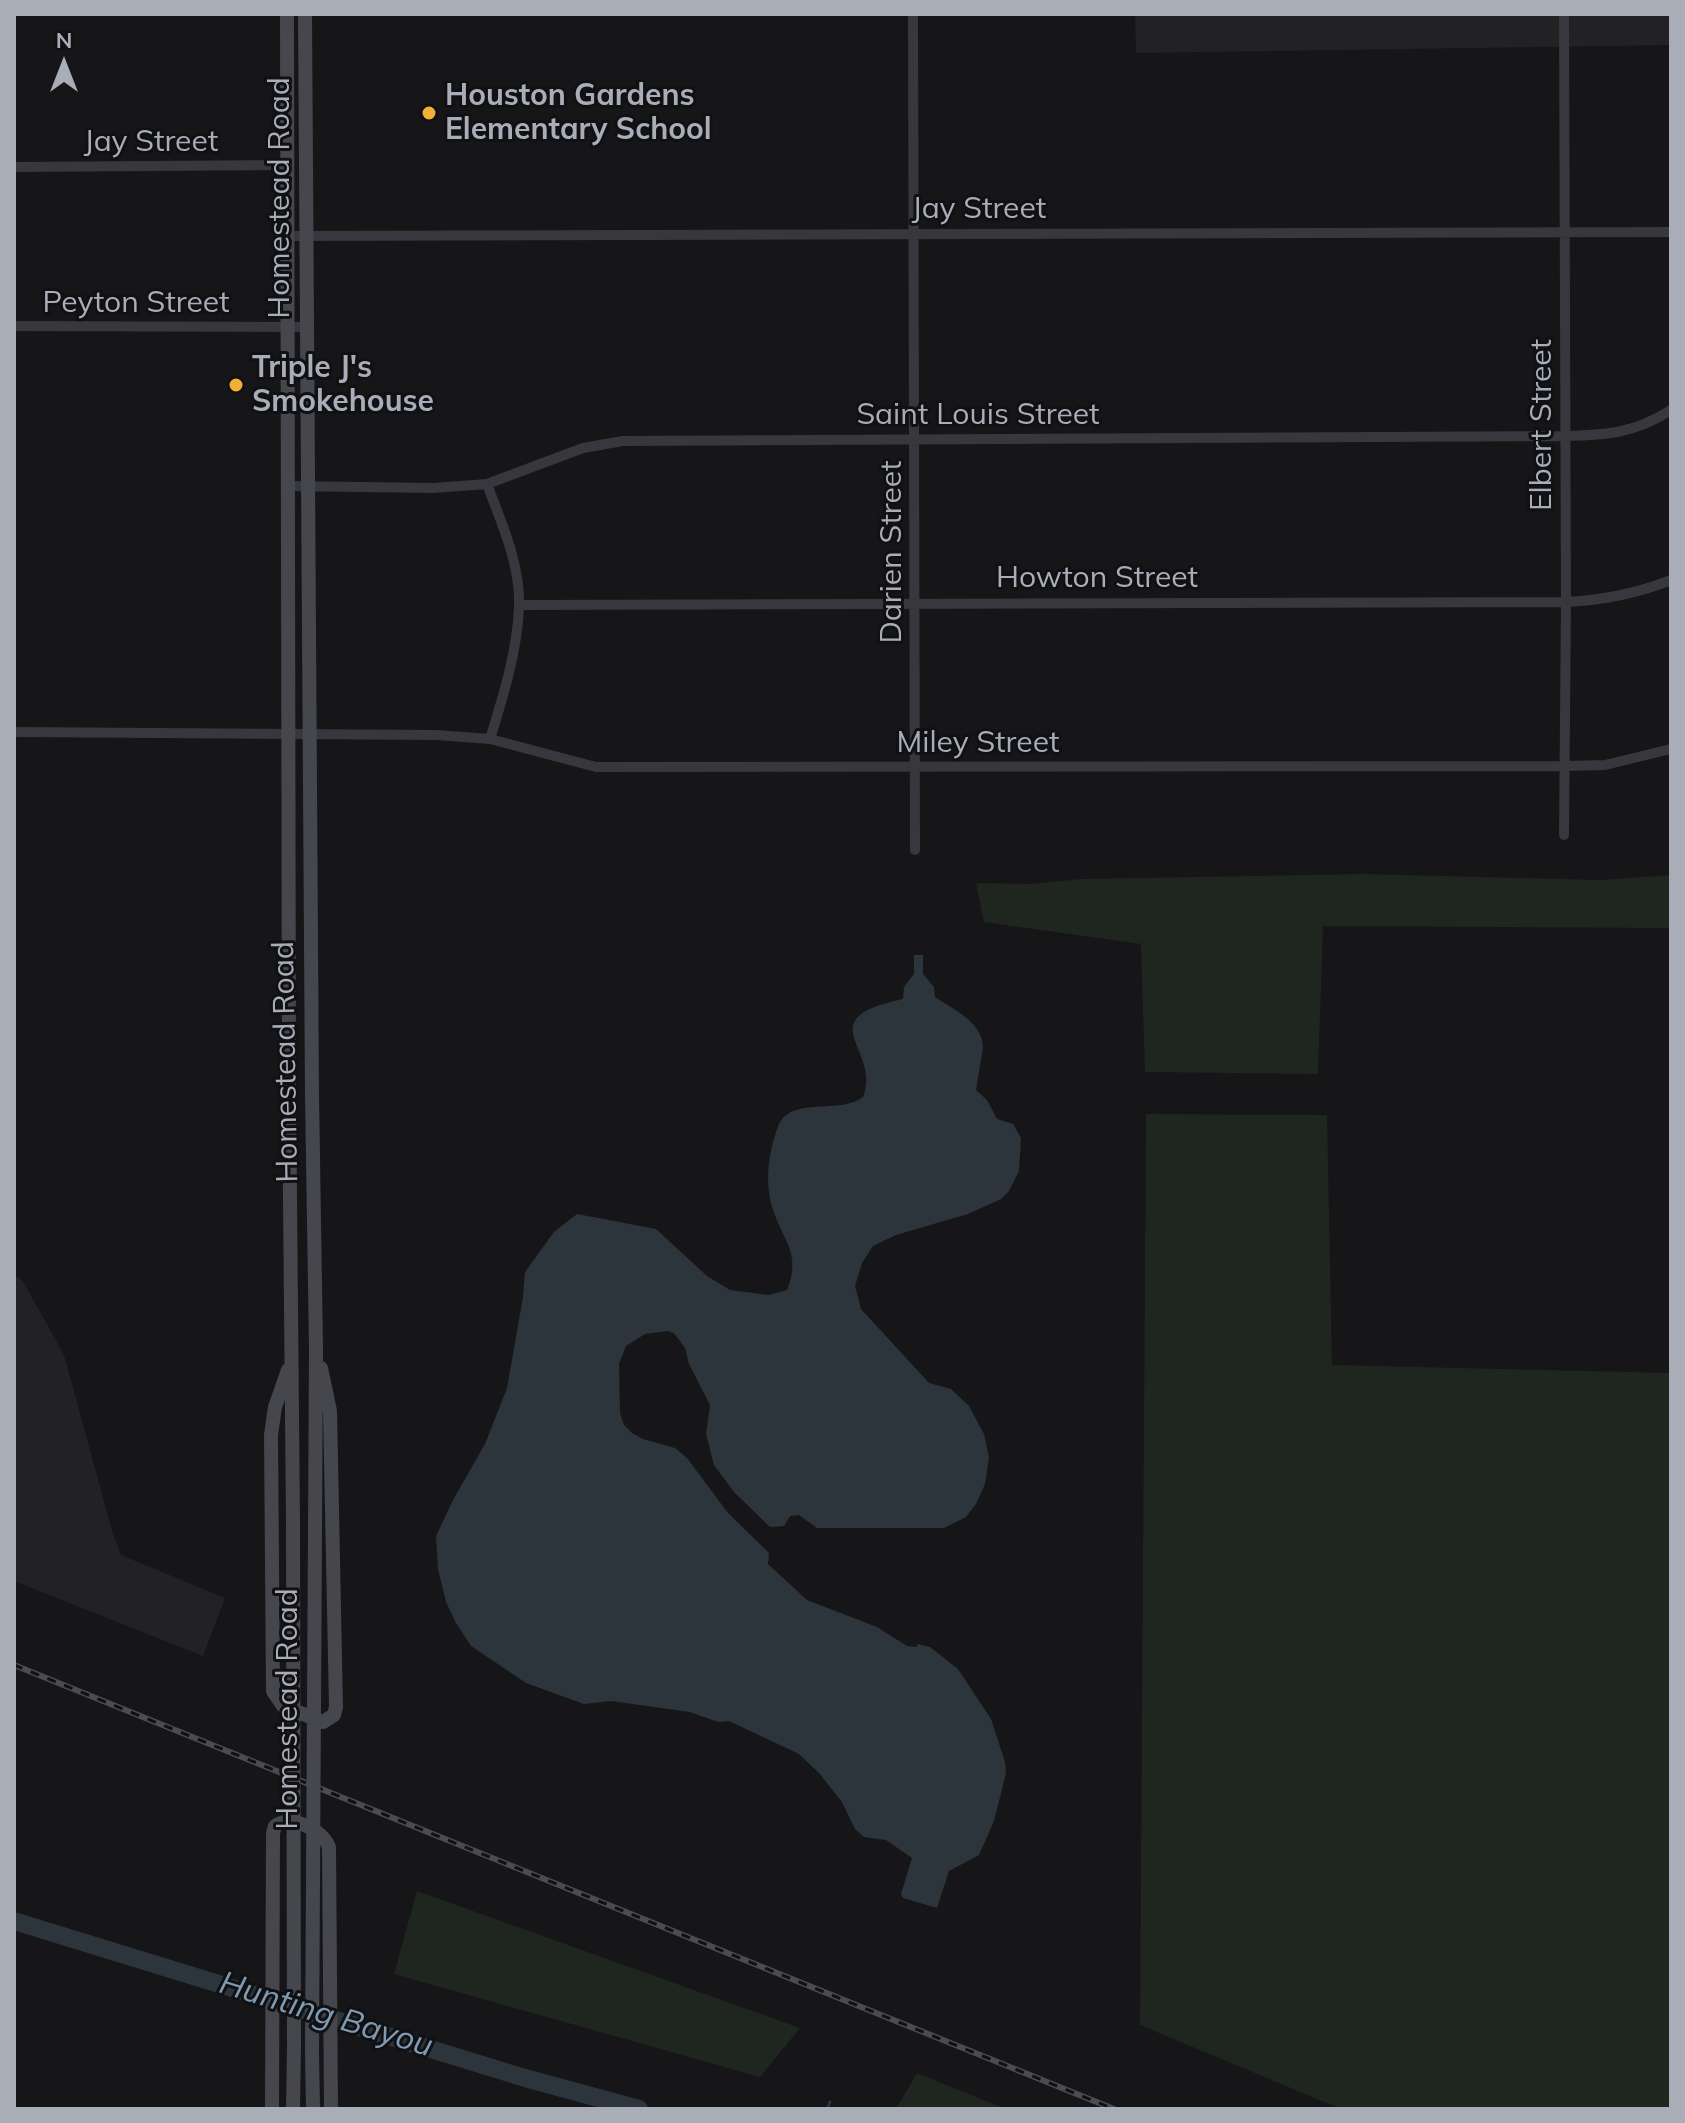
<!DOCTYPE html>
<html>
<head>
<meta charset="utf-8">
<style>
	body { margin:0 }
	#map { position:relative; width:1685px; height:2123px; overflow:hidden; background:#161618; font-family:Mulish,sans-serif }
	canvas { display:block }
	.frame { position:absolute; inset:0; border:16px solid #a8adb8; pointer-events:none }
	.north { position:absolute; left:24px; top:24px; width:80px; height:80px; -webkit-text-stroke:6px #111113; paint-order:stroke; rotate:0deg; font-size:22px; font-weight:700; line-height:32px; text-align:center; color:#a8adb8 }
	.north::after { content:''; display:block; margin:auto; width:28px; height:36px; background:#a8adb8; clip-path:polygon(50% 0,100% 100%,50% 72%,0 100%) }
</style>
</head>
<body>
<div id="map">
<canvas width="1685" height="2123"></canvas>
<div class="frame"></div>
<div class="north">N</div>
</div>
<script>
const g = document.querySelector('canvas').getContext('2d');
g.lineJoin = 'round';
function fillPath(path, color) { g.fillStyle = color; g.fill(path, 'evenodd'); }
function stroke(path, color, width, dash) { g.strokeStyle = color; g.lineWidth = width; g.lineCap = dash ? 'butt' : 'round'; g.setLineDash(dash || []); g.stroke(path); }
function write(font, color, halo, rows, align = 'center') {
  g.font = font + ' Mulish,sans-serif'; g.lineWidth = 6; g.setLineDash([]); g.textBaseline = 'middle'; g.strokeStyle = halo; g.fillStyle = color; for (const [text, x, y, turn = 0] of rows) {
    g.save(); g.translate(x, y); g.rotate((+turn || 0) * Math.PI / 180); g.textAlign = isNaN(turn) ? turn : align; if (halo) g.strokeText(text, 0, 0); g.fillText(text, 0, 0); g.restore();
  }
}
const built = new Path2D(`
	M1135,14H1671V45L1136,53Z
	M14,1275L23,1281L64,1355L112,1531L121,1555L225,1598L203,1656L14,1581Z`);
const green = new Path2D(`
	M1364,874L1600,880L1671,875V928L1323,926L1318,1074L1145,1072L1141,944L984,922L976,883L1031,884L1082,879Z
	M1146,1114L1327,1115L1332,1365L1671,1373V2109H1341L1140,2025Z
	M417,1891L800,2028L760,2077L394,1974Z
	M917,2073L1006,2109H896Z`);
const water = new Path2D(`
	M914,955H923V974L934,987L935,997C954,1010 983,1022 983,1048L976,1090L987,1100L997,1119L1013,1124L1021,1138L1019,1171L1009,1191L1001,1199L968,1214L896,1235L873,1246L862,1263L855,1286L861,1309L929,1383L951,1389L969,1406L984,1434L989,1457L985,1484L976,1504L966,1517L944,1528H817L799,1515L790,1516L784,1526L770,1527L734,1492L714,1465L706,1434L710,1405L689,1364L685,1348L674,1333L667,1331L645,1334L626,1346L619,1364L620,1413L624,1425L632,1433L643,1439L675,1448L687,1458L728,1513L769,1553L768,1564L807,1600L877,1627L907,1646L916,1647L918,1644L930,1647L958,1669L991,1719L1005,1762L1006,1773L994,1821L979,1855L949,1871L937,1908L903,1898L901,1894L912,1858L886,1840L864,1837L855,1829L842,1802L819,1773L799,1754L729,1721L718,1722L690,1712L611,1701L584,1704L526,1683L471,1646L456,1623L446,1602L438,1569L436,1536L453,1500L485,1444L507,1388L523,1297L525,1272L554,1232L577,1214L656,1229L707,1276L730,1290L768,1295L787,1290C803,1252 780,1238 771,1203C766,1183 768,1162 773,1142C776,1133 778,1121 786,1115C808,1100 841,1113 863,1097C883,1050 806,1019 903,999L904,987L914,974Z`);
const stream = new Path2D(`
	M827,2109L830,2102`);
const river = new Path2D(`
	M14,1921L525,2078L639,2109`);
const minor = new Path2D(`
	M913,14L915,850
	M14,167L287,165
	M288,236L1671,232
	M14,326L307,327
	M487,484C501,522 521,565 519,608C517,652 503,697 490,739
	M287,486L433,488L487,484L583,448L623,441L1566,436C1607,435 1635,433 1671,410
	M520,605L1566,602C1604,600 1636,594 1671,580
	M14,732L436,735L490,739L596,767L1565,766L1605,765L1671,749
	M1564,835L1566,602L1564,14`);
const secondary = new Path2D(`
	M287,14L289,1092L293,1521
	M305,14L312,1095L316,1348L315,1530
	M288,1370L275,1407L271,1435L273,1691L283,1706L323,1722L334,1715L336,1707L330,1411L321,1368
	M312,2052L313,2109
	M272,2109L273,1833L275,1826C291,1814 323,1830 329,1847L331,2109
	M293,2109L294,2047`);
const rail = new Path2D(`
	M14,1665L1114,2109`);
const secondaryBridge = new Path2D(`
	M293,1521L294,2047
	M312,2052L315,1530`);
const markers = [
	[429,113,8,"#f2b134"],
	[236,385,8,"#f2b134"]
];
const poiNames = [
	["Houston Gardens",445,96],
	["Elementary School",445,130],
	["Triple J's",252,368],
	["Smokehouse",252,402]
];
const streetNames = [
	["Jay Street",151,142],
	["Homestead Road",280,198,-90],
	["Jay Street",979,209],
	["Peyton Street",136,303],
	["Saint Louis Street",978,415],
	["Elbert Street",1542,425,-90],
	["Darien Street",892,552,-90],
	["Howton Street",1097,578],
	["Miley Street",978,743],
	["Homestead Road",286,1062,-91],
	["Homestead Road",288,1709,-90]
];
const waterNames = [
	["Hunting Bayou",326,2015,17]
];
fillPath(built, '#222225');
fillPath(green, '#1e261f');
fillPath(water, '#2c353c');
stroke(stream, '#2c353c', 3);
stroke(river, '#2c353c', 18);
stroke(minor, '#37383d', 10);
stroke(secondary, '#45474d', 14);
stroke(rail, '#4a4c52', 6);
stroke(rail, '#111113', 3, [9]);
stroke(secondaryBridge, '#45474d', 14);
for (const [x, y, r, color] of markers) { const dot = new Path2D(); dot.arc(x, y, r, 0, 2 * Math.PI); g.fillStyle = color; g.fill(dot); stroke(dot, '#111113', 3); }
write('bold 30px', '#a8adb8', '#111113', poiNames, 'left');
write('30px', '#a8adb8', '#111113', streetNames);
write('italic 32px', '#7f9bb3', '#111113', waterNames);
</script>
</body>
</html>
